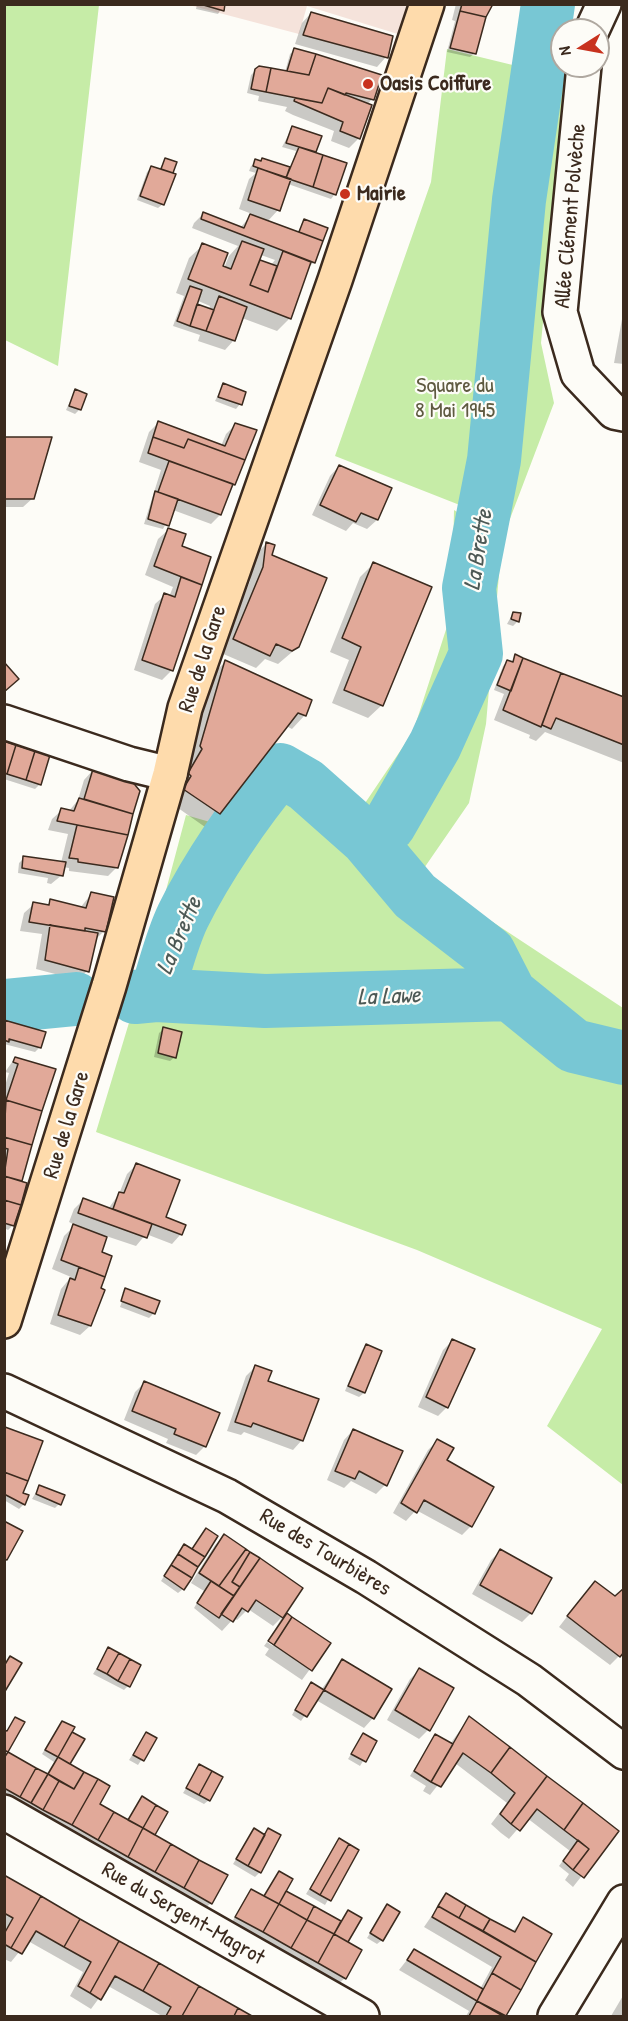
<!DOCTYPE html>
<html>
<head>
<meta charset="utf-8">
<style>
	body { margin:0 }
	#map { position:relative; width:628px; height:2021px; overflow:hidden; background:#fdfcf7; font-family:"Patrick Hand",sans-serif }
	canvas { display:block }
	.frame { position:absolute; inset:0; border:6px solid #3b2a1e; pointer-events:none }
	.north { position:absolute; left:550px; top:18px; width:60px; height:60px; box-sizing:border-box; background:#fdfcf7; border:2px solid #afa8a0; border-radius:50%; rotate:259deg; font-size:16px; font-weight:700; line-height:24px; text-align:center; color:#3b2a1e }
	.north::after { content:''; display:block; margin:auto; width:21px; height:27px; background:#c8321e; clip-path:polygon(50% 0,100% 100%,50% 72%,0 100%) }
</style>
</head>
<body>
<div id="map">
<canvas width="628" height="2021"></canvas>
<div class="frame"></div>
<div class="north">N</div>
</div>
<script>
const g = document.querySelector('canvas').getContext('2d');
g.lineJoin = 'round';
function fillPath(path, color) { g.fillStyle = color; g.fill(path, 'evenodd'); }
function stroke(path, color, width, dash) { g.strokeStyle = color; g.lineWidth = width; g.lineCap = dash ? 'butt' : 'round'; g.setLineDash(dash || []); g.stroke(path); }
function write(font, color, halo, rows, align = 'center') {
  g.font = font + ' "Patrick Hand",sans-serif'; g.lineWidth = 4.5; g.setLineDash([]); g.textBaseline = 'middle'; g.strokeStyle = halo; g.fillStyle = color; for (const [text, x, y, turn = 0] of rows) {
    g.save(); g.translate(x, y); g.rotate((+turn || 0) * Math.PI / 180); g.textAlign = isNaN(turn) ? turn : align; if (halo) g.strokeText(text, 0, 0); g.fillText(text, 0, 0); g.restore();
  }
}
const built = new Path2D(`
	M189,5H410L401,35L307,6L299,34Z`);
const green = new Path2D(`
	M4,5H99L58,366L5,340Z
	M447,49L566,78L541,343L554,403L508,524L335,456L431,182Z
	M454,510L502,540L486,724L469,803L420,874L623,1008V1485L547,1426L602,1329L417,1250L96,1132L144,973L186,815L227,827L279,755L357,815L413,732L452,611Z`);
const shadow = new Path2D(`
	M197,4H224L218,14L196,9Z
	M456,4H492L485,16L475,53L470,57L447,52L455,21L452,20Z
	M311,13L386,57L377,67L295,44L302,23Z
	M295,50L372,99L367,105L359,138L349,148L331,141L334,131L293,115L285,111L287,107L258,101L259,96L247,93L251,75L256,70L285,72L290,54Z
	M292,128L320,137L314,153L335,194L331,199L288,184L278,210L267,222L297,233L304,221L326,229L314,262L306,270L290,318L277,331L242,318L234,340L225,350L198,341L200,335L173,326L184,296L176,293L189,258L203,245L224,268L229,256L238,246L192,228L194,223L203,214L240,228L252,214L239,209L249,179L256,173L249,171L251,166L262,160L291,167L296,151L282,147ZM261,255L275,260L271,265L261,262L256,266ZM196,300L210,306L209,310L195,305Z
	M165,160L175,163L163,204L158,208L137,200L147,172L152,168L159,170Z
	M624,308V364L614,363Z
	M223,385L240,404L236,409L215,401Z
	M75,391L80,409L75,414L66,410Z
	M158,423L221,446L226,434L236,424L234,484L220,515L211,524L173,510L163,529L144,524L161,470L139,462L149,432Z
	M4,439L33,498L23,507H4Z
	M339,466L390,489L377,520L367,529L353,523L346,531L312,515L330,476Z
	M168,530L180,547L210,558L171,671L162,680L134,670L155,604L165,595L169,597L173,587L145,575L158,539Z
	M266,544L298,647L278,664L265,659L256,668L221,653L250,581L253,557Z
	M373,564L382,705L368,718L332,703L349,660L330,652L360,577Z
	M513,613L518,621L513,626L507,624Z
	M516,656L624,699V763L545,732L536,741L529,738L530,735L494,720L504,694L494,690L503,666L507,662L511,663Z
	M225,662L305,715L292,729L286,726L205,827L171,803L187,760L212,675Z
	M4,743L40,784L35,789L4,779Z
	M93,770L138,791L117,867L108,876L69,871V868L63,867L62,875L51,884L47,883L48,878L18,873L19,863L24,858L61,863L68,834L48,830L52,819L62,810L69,811L78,800L84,780Z
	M92,893L104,931L94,941L87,971L78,980L36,969L42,934L20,931L24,913L34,904L46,906L51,901L80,908Z
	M4,1022L40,1047L35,1052L4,1044Z
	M164,1029L175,1057L170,1061L154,1057L159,1033Z
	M15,1058L54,1070L20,1182L13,1225L8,1230L4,1228V1089L9,1073L5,1072Z
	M136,1165L164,1218L181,1234L172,1244L146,1234L136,1246L106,1236L100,1252L110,1256L90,1326L80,1335L50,1324L61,1289L71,1277L52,1269L64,1236L75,1225L69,1222L74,1209L83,1200L108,1209L119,1194L127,1174Z
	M126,1290L154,1313L149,1318L120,1307L125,1293H122Z
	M452,1341L447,1407L438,1416L418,1407L443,1350Z
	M366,1346L380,1352L364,1393L359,1397L345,1391L362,1350Z
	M255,1367L302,1440L293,1450L244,1432L241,1435L227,1431L246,1376Z
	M144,1383L205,1446L196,1455L166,1443L168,1439L124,1420L135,1392Z
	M6,1429L24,1504L19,1509L4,1500Z
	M353,1430L385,1485L376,1494L351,1481L344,1488L327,1480L344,1440Z
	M438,1440L471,1526L462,1535L416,1510L406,1521L393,1513L428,1450Z
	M39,1487L59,1504L55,1508L32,1499Z
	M206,1530L183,1589L178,1593L161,1581L180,1551L184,1546L191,1551Z
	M224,1536L285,1613L329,1643L302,1680L265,1655L269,1649L264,1646L267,1642L273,1646L269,1640L282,1617L273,1626L248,1609L237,1620L234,1618L222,1631L194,1608L204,1591L191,1583L215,1545Z
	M500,1551L531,1613L522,1622L472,1594L491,1560Z
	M586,1592L619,1656L610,1665L559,1627Z
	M109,1649L128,1686L124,1690L93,1674Z
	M342,1661L373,1718L364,1728L316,1700L301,1721L292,1715L307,1689L321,1690Z
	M419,1670L428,1730L419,1739L387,1720L410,1679Z
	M469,1718L617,1831L573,1887L565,1880L569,1874L559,1866L570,1851L527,1818L509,1839L501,1833L491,1824L507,1803L455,1763L430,1795L423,1791L426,1786L410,1776L435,1736L450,1744Z
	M62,1722L68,1764L98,1805L127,1821L142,1798L154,1834L211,1903L201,1912L4,1803V1752L46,1775L54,1762L42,1754Z
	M146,1734L155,1739L138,1765L129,1760Z
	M363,1734L375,1742L360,1766L348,1759Z
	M200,1766L209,1800L204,1804L183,1793Z
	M254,1830L263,1836L269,1830L260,1872L255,1877L233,1864Z
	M339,1840L357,1851L325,1905L306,1894Z
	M279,1873L284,1891L340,1922L348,1912L345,1978L335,1987L310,1973L313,1967L285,1952L280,1957L255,1942L258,1936L232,1922L247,1895L251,1891L263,1897Z
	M4,1877L250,2016H162L108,1986L91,2009L70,1996L83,1972L28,1941L11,1962L4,1959Z
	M446,1895L512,1932L523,1919L550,1935L505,2016H466L469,2011L399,1970L414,1951L480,1989L492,1967L424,1927Z
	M387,1906L382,1940L377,1944L367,1938Z
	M624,1994V2016H611Z`);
const river = new Path2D(`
	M367,839L415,896L489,953L510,994
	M156,995C165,969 171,941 183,916C206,869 246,810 280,770L306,785L367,839L389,825L435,745L476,654L469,588L494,460L519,200L548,4
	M135,997L156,995L265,1001L510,994L574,1046L624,1058
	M4,1006L76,999`);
const building = new Path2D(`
	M200,4H225L224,11Z
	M462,4H493L486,17L460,11Z
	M460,11L486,17L476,54L450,48Z
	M311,12L393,36L388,58L303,35Z
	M294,48L316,54L309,75L287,71Z
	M316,54L382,75L374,100L346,93L345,95L328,88L322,103L266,92L271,68L309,75Z
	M259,66L271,68L266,92L251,89L255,69Z
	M328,88L372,105L360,139L340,131L343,122L294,101L295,98L322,103Z
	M292,126L322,136L316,152L286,143Z
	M299,147L323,155L313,187L286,178Z
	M323,155L347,163L336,195L313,187Z
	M165,158L177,162L173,173L161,169Z
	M262,158L290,167L286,178L253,166L255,159L261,161Z
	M151,166L176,174L164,205L140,196Z
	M258,168L291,179L280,211L248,200Z
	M203,212L244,228L250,214L323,241L315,263L201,219Z
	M304,219L328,228L323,241L299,232Z
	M242,241L264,249L250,285L268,292L283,251L311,262L291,319L188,279L202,243L228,253L223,266L231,269Z
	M260,260L277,266L268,292L250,285Z
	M190,286L202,290L190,326L177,321Z
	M219,296L247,307L235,341L206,331Z
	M197,304L214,310L206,331L190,326Z
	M223,383L246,392L242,405L218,397Z
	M75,389L87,394L81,410L69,406Z
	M158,421L225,446L235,423L257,430L245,460L188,439L184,448L153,437Z
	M4,437H52L34,499H4Z
	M153,437L184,448L188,439L245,460L235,485L148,453Z
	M169,461L233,484L221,515L158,492Z
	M339,465L392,488L378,520L361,513L356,522L320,505Z
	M155,491L178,499L169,526L148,519Z
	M168,528L186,534L182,546L211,557L202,585L154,566Z
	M266,542L275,545L272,555L327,578L299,647L292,651L276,644L270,656L233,639L263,567Z
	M373,562L432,587L383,706L344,690L361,647L342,638Z
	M181,577L202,585L173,671L142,660L164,593L175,597Z
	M513,612L521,613L519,622L511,619Z
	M515,654L523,658L511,691L497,685L507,660L513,662Z
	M523,658L561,673L541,727L503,710Z
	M225,660L312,700L306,716L298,713L220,814L183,789L191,776L188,773L202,749L200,746Z
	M4,662L19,679L4,692Z
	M561,673L624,697V745L556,718L551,729L542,725Z
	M4,741L16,745L7,774L4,773Z
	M16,745L35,751L26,780L7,774Z
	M35,751L50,755L41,785L26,780Z
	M93,769L131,780L140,791L133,814L84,799Z
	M79,798L133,814L128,835L57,821L61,808L74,811Z
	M77,825L128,835L118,868L78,862V859L69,858Z
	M23,856L66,862L63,876L22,868Z
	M91,892L114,897L106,932L85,928V931L29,922L33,902L49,905L50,899L86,908Z
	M50,925L98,933L89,972L45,960Z
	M4,1020L46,1032L41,1048L9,1039V1042L4,1040Z
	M163,1027L182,1032L176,1058L158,1053Z
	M15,1057L56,1069L42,1111L6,1100L18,1064L13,1062Z
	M6,1100L42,1111L32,1145L4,1137Z
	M4,1137L32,1145L22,1181L4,1176L8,1149L4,1148Z
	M136,1163L180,1180L166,1217L186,1225L182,1235L113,1209L119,1192L124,1193Z
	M4,1176L27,1183L21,1205L4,1200Z
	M83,1198L152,1224L147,1238L78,1213Z
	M4,1200L21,1205L14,1226L4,1223Z
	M73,1224L107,1237L102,1252L112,1256L105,1277L61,1260Z
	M79,1267L105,1277L101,1288L105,1290L91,1326L58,1315L70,1278L75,1280Z
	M125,1288L160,1301L155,1314L121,1301Z
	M452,1339L475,1349L448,1408L426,1397Z
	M366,1344L382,1351L365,1393L348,1386Z
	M255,1365L272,1371L268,1381L319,1399L303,1441L253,1423L251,1427L235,1422Z
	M144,1381L220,1413L206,1447L174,1434L176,1429L132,1411Z
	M5,1427L43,1441L28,1481L4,1472Z
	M353,1429L403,1451L387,1486L359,1471L355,1479L335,1471Z
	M437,1439L454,1448L447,1460L494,1487L472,1527L424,1500L417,1513L401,1503Z
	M4,1472L28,1481L23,1493L29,1495L25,1505L4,1494Z
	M39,1485L65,1495L61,1505L36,1494Z
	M4,1521L23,1531L7,1560L4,1559Z
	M206,1528L218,1536L205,1557L192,1549Z
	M224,1534L246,1549L219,1586L199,1573Z
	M184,1544L205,1557L198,1567L178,1554Z
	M246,1549L250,1552L232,1582L240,1587L234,1596L219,1586Z
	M500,1549L552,1578L532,1614L480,1585Z
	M250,1552L260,1558L240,1587L232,1582Z
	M178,1554L198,1567L192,1578L171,1565Z
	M260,1558L303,1588L283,1618L256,1600L248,1612L242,1608L233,1622L221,1614Z
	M171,1565L192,1578L184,1590L164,1576Z
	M211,1581L234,1596L219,1618L197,1603Z
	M595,1581L615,1596L624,1588V1652L620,1657L567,1616Z
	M287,1613L292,1617L274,1645L268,1641Z
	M292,1617L331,1643L312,1671L274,1645Z
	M108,1647L119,1653L107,1674L97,1669Z
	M119,1653L130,1659L118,1681L107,1674Z
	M10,1656L22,1663L4,1693V1666Z
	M130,1659L141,1665L130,1687L118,1681Z
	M342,1659L392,1689L374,1719L324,1690Z
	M419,1668L454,1688L430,1731L395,1710Z
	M311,1682L324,1690L307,1717L295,1710Z
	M469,1716L510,1747L491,1773L463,1753L441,1787L431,1782Z
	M15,1717L25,1722L8,1752L4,1750V1730L7,1731Z
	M62,1721L75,1727L58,1757L45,1750Z
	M72,1732L85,1739L70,1764L58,1757Z
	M146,1732L157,1738L144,1761L133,1755Z
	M363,1733L377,1741L366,1762L351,1754Z
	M435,1734L453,1744L431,1782L414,1771Z
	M510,1747L547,1776L511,1824L500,1814L515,1793L491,1773Z
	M8,1752L36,1768L20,1797L4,1788V1758Z
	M58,1757L84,1772L74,1789L48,1774Z
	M199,1764L212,1771L199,1795L186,1788Z
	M36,1768L48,1774L31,1803L20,1797Z
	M212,1771L223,1777L210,1801L199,1795Z
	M84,1772L98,1779L72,1825L43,1810L59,1781L74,1789Z
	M48,1774L59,1781L43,1810L31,1803Z
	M547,1776L583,1803L564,1830L537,1809L520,1831L511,1824Z
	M98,1779L110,1786L100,1804L114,1812L98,1840L72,1825Z
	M142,1796L156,1805L143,1828L128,1820Z
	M583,1803L619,1831L584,1878L573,1870L589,1849L564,1830Z
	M156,1805L168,1812L155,1835L143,1828Z
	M114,1812L143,1828L128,1857L98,1840Z
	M143,1828L171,1844L155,1872L128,1857Z
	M254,1828L265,1835L248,1866L236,1859Z
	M268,1828L281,1835L261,1873L248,1866Z
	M339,1838L349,1844L320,1895L310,1889Z
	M578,1840L589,1849L573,1870L563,1861Z
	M171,1844L199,1860L184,1888L155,1872Z
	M349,1844L359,1850L331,1901L320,1895Z
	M199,1860L228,1875L212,1904L184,1888Z
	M279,1871L293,1879L279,1904L264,1896Z
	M4,1875L41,1896L11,1948L4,1944V1934L13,1918L4,1913Z
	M251,1889L279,1904L263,1932L235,1917Z
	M286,1891L314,1906L307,1920L279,1904Z
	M446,1893L466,1905L459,1918L438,1906Z
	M41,1896L80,1919L64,1947L36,1931L22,1954L11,1948Z
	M279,1904L307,1920L291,1948L263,1932Z
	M387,1904L400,1912L383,1941L370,1933Z
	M466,1905L490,1919L483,1931L459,1918Z
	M314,1906L341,1921L334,1934L307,1920Z
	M438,1906L536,1962L521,1990L492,1973L501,1957L432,1917Z
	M348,1910L362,1918L348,1942L334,1934Z
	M523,1917L552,1934L536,1962L483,1931L490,1919L515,1932Z
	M80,1919L119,1941L90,1993L78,1986L91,1962L64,1947Z
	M307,1920L334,1934L318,1963L291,1948Z
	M334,1934L362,1950L346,1979L318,1963Z
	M119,1941L159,1963L143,1991L115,1976L101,2000L90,1993Z
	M414,1949L483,1989L477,2001L407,1960Z
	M159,1963L199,1986L182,2016H166L171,2007L143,1991Z
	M492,1973L521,1990L506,2016L477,2001Z
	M199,1986L238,2008L234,2016H182Z
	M477,2001L503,2016H469Z
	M238,2008L252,2016H234Z`);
const minor = new Path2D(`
	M592,30L604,4
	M584,66L560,312L578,374L614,412L624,414
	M4,722L129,764L170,774
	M4,1391L227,1496L366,1577L529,1680L624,1752
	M4,1812L362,2016
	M555,2016L624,1902`);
const major = new Path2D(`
	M4,1321L109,986L170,774L185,708L335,280L427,4`);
const markers = [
	[368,84,6,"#c8321e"],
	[345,194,6,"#c8321e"]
];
const poiNames = [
	["Oasis Coiffure",380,84],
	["Mairie",357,194]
];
const streetNames = [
	["Allée Clément Polvèche",571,216,-85],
	["Rue de la Gare",203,659,-72],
	["Rue de la Gare",67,1125,-73],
	["Rue des Tourbières",325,1553,31],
	["Rue du Sergent-Magrot",183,1914,30]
];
const parkNames = [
	["Square du",455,386],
	["8 Mai 1945",455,411]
];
const waterNames = [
	["La Brette",479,550,-81],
	["La Brette",180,936,-67],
	["La Lawe",389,997,-2]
];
fillPath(built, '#f5e3db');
fillPath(green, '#c6eca7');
fillPath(shadow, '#0003');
stroke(river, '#78c7d4', 54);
fillPath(building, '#e1a999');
stroke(building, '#3b2a1e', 1.5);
stroke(minor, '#3b2a1e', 38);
stroke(major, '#3b2a1e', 38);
stroke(minor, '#fdfcf7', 33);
stroke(major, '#fedbac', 33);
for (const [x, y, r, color] of markers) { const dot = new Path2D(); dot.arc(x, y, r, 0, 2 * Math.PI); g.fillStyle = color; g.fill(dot); stroke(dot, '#fdfcf7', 2); }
write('bold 22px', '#3b2a1e', '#fdfcf7', poiNames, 'left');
write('22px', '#3b2a1e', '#fdfcf7', streetNames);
write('22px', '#5e5a40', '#fdfcf7', parkNames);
write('italic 24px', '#4d5955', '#fdfcf7', waterNames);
</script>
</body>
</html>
